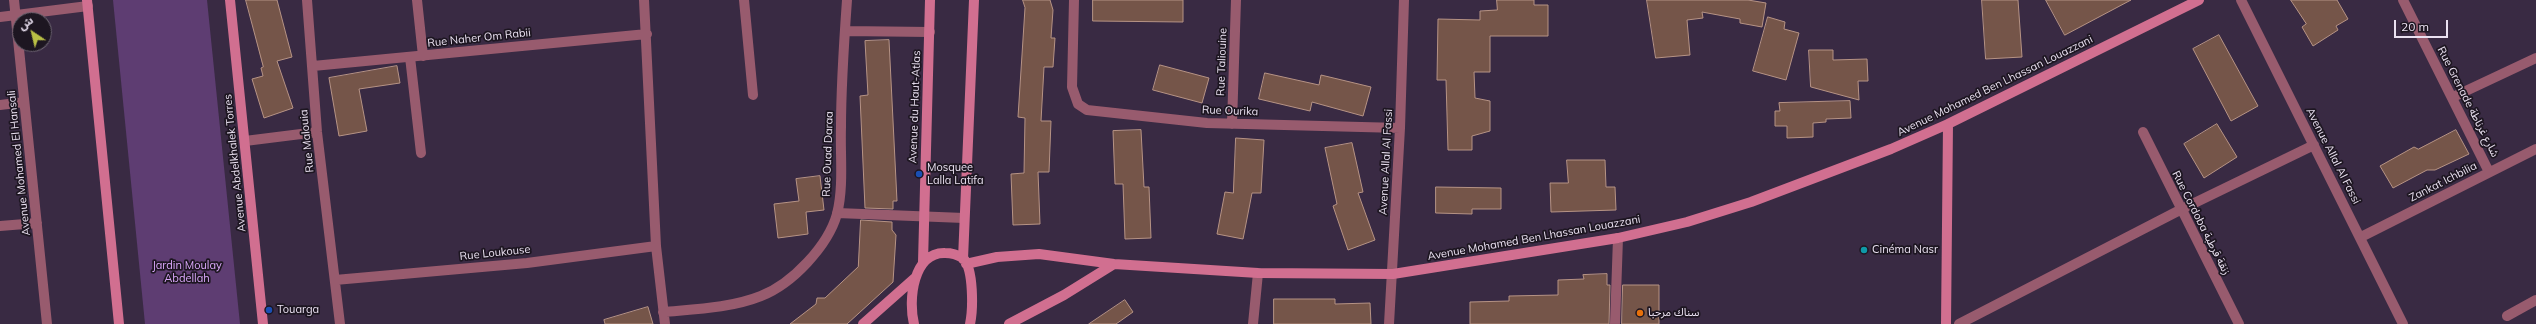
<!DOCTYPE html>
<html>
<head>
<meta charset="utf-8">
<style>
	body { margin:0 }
	#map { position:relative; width:2536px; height:324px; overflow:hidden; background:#392a43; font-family:Mulish,"Noto Sans Arabic",sans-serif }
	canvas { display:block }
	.north { position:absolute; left:12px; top:12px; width:40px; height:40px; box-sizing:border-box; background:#1d1621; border:1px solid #6f6774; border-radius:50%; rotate:325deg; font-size:11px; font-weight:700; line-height:16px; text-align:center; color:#eae1f1 }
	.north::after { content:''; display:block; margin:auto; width:14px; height:18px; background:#bac045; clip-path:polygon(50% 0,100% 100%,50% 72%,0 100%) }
	.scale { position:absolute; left:2394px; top:20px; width:54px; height:18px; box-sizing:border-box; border:2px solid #eae1f1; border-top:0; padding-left:5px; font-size:12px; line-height:14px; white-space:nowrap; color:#eae1f1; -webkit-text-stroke:3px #1d1621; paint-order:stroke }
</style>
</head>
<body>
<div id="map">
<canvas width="2536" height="324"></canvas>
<div class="north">ش</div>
<div class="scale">20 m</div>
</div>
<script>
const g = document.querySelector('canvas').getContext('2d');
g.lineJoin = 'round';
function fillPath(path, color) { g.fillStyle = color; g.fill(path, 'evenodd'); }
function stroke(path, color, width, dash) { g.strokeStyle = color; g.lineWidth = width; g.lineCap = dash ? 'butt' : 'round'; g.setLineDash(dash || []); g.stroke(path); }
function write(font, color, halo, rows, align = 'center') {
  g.font = font + ' Mulish,"Noto Sans Arabic",sans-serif'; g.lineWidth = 3.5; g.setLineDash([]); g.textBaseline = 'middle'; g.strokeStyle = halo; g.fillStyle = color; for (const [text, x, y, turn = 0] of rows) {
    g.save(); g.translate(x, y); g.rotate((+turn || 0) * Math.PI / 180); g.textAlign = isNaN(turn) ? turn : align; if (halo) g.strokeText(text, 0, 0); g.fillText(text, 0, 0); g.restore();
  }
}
const green = new Path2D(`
	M113,0H207L240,324H145Z`);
const building = new Path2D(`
	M246,0H277L292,57L277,61L293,108L264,118L252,79L263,76L261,68L263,67Z
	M1023,0H1050L1053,10L1051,38H1055L1053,67H1044L1041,121H1051L1049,172H1038L1040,224L1013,225L1011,174L1024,173L1025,118L1018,117L1025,8Z
	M1093,0H1183V22L1093,21Z
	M1497,0H1534V5H1548V36H1490V72H1474L1475,98L1490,101V131L1472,136V150H1448L1446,80H1437L1438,19L1480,20V11L1497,10Z
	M1647,0H1748L1766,3L1762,27L1740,23V19L1702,12L1703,18L1687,20L1690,55L1656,58Z
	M1982,0H2018L2022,57L1986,59Z
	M2046,0H2131L2065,35Z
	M2291,0H2337L2348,19L2336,26L2338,30L2313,46L2302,27L2306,24Z
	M1768,17L1785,22L1784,29L1799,33L1786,80L1753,71Z
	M2219,35L2258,106L2231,121L2193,49Z
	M889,40L897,201H893V209L865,208L860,96L868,95L865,41Z
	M1809,50H1833V60L1867,59L1868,81H1858L1859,100L1811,87Z
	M1160,65L1209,78L1202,103L1153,90Z
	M397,66L400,83L359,89L367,131L339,136L329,78Z
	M1265,73L1319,85L1321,75L1371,87L1363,116L1312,102L1310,111L1259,99Z
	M1850,101L1851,118L1826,119V122L1813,123V137L1787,138V126H1775V111H1780L1779,103Z
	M2217,124L2237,157L2204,178L2184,144Z
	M1141,130L1144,187H1149L1151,238L1125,239L1123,184H1115L1113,131Z
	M2456,130L2469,154L2435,170H2427L2393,188L2380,166L2414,147L2418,149Z
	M1236,138L1264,140L1261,193H1252L1243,239L1217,234L1225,192L1233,193Z
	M1352,143L1363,192L1358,193L1375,240L1348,250L1333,206L1337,204L1325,148Z
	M1567,160H1605L1606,187H1615L1616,210L1551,212L1550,183H1568Z
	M820,176L824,210L806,212L808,234L778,238L774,204L799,201L796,179Z
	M1436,187L1501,188V209H1472V214L1436,213Z
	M861,220L892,222V230L896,235L893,282L847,324H790L816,304L817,298H825L858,267Z
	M1607,274V285H1610L1609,324H1470V302L1509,301V296L1558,295V280L1584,279L1583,275Z
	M1623,285H1659V324H1622Z
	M1274,299H1335V304L1370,303L1371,324H1274Z
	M1125,300L1133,312L1116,324H1089Z
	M648,307L653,324H605L604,320Z`);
const street = new Path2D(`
	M14,0L47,324
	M307,0L317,132L340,324
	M417,0L423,56
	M644,0L656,246L665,324
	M744,0L753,95
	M1074,0L1072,87L1078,104L1087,110L1207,123L1400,128
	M2241,0L2403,324
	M2403,0L2489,172
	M0,17L88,6
	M845,31L930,32
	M410,57L421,153
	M313,66L647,34
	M2453,97L2536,58
	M0,105L24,102
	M1232,124L1236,0
	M2143,132L2239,324
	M245,141L317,132
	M837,213L964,218
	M0,226L37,223
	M2361,237L2536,149
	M335,280L527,263L656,246
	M663,312C696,309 731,308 761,296C792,284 828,246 837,214C844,186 840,155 841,127C841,85 844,42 847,0
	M2507,316L2536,300
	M1253,324L1258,273
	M1389,324L1400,128L1404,0
	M1615,324L1618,238
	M1959,324L2180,210L2314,145`);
const secondary = new Path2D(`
	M87,0L119,324
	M230,0L263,324
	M963,259L974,0
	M923,262L930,0
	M966,264L997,257L1039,254L1114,264L1258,273L1393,274L1618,238L1687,222L1751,202L1891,149L1948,124L2199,0
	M863,324L916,277
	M914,324C908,300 913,252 945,253C951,253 958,255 963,258C974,269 973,310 970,324
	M1009,324L1064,295L1114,264
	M1946,324L1948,124`);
const markers = [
	[919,174,4,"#1a4fb4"],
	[1864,250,4,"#0f9aa8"],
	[269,310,4,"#1a4fb4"],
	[1640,313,4,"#e8710a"]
];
const streetNames = [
	["Rue Naher Om Rabii",479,38,-6],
	["Rue Taliouine",1222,62,-88],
	["Avenue Mohamed Ben Lhassan Louazzani",1995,86,-26],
	["Rue Grenade شارع غرناطة",2468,102,63],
	["Avenue du Haut-Atlas",915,107,-88],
	["Rue Ourika",1230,111,2],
	["Rue Malouia",307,141,-96],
	["Rue Ouad Daraa",828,154,-88],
	["Avenue Allal Al Fassi",2333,156,63],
	["Avenue Allal Al Fassi",1386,162,-87],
	["Avenue Mohamed El Hansali",19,163,-96],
	["Avenue Abdelkhalek Torres",235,163,-96],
	["Zankat Ichbilia",2443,182,-27],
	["Rue Cordoba زنقة قرطبة",2201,223,63],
	["Avenue Mohamed Ben Lhassan Louazzani",1534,238,-10],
	["Rue Loukouse",495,253,-6]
];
const poiNames = [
	["Mosquee",927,168],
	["Lalla Latifa",927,181],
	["Cinéma Nasr",1872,250],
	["Touarga",277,310],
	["سناك مرحبا",1648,313]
];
const parkNames = [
	["Jardin Moulay",187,266],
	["Abdellah",187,279]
];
fillPath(green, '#5e3d72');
fillPath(building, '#755549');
stroke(building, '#b69385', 1);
stroke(street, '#985b6e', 10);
stroke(secondary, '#d16f90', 10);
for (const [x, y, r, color] of markers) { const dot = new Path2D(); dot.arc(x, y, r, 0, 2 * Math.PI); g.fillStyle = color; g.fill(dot); stroke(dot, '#1d1621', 1.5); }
write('11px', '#eae1f1', '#1d1621', streetNames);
write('11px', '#eae1f1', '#1d1621', poiNames, 'left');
write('11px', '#dba8fb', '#1d1621', parkNames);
</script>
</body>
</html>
